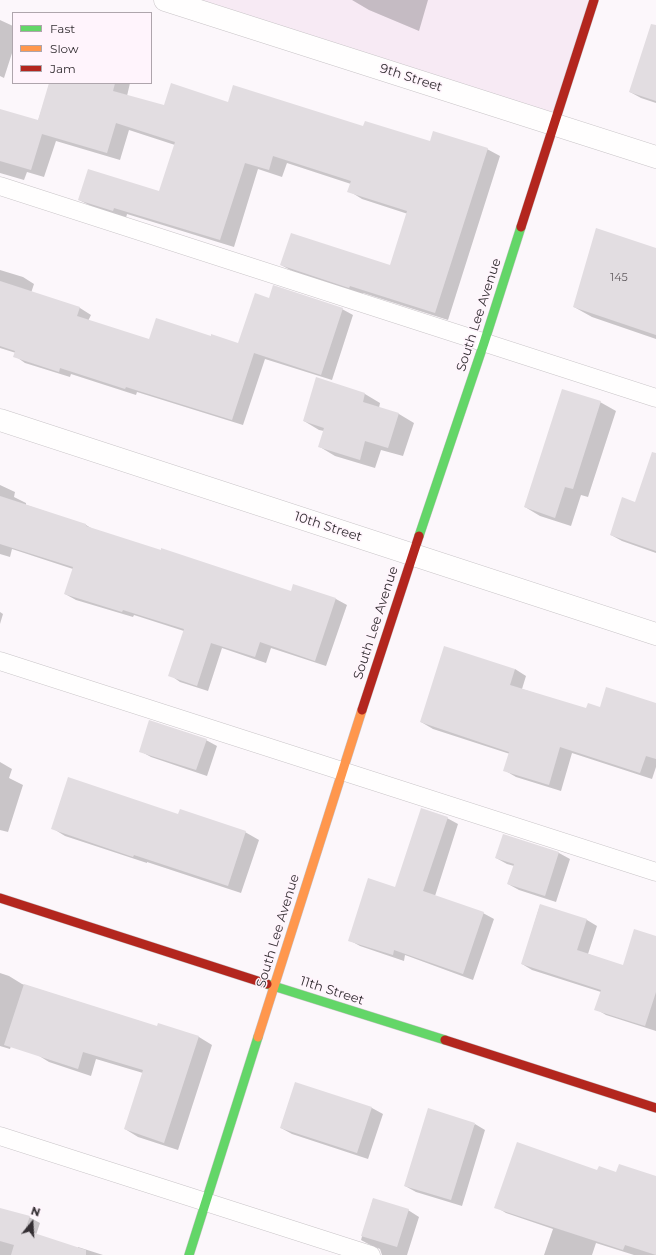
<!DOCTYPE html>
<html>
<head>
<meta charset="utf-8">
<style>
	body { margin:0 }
	#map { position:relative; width:656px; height:1255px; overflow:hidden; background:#fcf7fb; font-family:Montserrat,sans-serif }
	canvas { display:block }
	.legend { position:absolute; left:12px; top:12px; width:140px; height:72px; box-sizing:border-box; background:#fff4fc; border:1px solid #aea5ac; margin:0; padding:5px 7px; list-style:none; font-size:12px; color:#342f33 }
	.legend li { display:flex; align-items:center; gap:8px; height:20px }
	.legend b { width:20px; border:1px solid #aea5ac }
	.north { position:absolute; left:12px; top:1203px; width:40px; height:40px; -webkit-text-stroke:3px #fff4fc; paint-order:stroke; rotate:18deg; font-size:11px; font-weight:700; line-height:16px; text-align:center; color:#342f33 }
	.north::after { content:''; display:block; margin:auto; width:14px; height:18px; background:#342f33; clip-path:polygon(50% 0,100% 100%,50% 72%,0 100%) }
</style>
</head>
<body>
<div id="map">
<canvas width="656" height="1255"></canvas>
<ul class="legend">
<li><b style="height:5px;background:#63d668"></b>Fast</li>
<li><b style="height:5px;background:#ff974d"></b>Slow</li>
<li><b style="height:5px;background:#b3261e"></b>Jam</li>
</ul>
<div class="north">N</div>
</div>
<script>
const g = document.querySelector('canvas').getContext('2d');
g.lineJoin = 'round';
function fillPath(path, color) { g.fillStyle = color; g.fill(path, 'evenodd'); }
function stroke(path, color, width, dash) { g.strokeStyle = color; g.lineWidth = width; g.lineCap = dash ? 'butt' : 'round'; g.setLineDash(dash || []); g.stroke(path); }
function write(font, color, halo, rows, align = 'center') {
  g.font = font + ' Montserrat,sans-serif'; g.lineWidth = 3; g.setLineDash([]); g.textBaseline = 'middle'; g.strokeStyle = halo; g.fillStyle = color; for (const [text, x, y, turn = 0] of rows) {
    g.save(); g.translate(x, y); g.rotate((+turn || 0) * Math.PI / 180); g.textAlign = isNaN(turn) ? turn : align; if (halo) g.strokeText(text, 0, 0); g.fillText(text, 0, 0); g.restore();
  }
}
const built = new Path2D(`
	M165,0H595L555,124Z`);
const shadow = new Path2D(`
	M352,0H428L419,31L369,10Z
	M0,20L13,26V50L4,78L0,76Z
	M656,38V103L641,98L630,92Z
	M50,83H130L127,96L164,106L228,103L364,127L431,142L487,149L500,156L448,320L363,293V295L294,272L281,265L391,266L408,214L362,199L349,191L351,184L287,163L282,177L258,169L234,247L127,214L126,218L93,207L79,200L160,192L175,145L129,130L120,160L56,141L44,177L27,172L24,180L0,173V129L38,121Z
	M656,249V339L592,317L574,307Z
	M0,270L23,277L34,284L31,293L80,308L91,315L88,321L150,341L212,337L239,344L269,299L342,309L353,315L332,380L265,359L243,425L137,392L136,395L71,374L70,377L25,363L15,356L16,353L0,348Z
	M317,379L365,394L380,403L379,408L399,414L414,423L403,456L381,450L375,468L335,456L320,447L324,431L319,430L304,421Z
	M600,402L616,411L588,497L581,495L571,526L540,516L525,507Z
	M656,479V553L622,541L611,535Z
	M0,485L15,492L14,497L26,503V505L86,525L96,531L291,593L294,585L336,599L347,605L326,666L271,648L266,663L222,648L208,691L180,682L170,675L184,631L134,615L133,617L76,600L65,594L73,569L12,549L10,557L0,554Z
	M0,612L3,614L0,624Z
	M515,669L526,676L522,689L587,710L656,704V767L652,779L572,753L561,791L516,777L504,770L510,754L433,729L421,722Z
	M206,740L217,746L207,776L151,757L140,751Z
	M0,762L12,769L9,778L23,785L8,832L0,830Z
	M178,816L245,832L259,840L241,893L147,862V863L65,836L52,828Z
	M447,818L458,824L435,896L483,913L494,919L473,980L405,955L404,961L360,946L349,940L396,888Z
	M504,835L559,853L570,859L556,902L519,890L508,884L514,866L507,864L496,858Z
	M540,905L587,920L597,926L588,954L623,966L656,937V1031L606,1015L596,1009L601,992L532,970L522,964Z
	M0,973L9,976L22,984L158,1027L199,1037L212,1045L178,1150L138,1137L125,1129L143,1073L96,1059L91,1076L49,1062L13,1040L10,1049L0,1046Z
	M296,1084L372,1108L383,1114L368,1159L292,1134L281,1128Z
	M475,1124L485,1130L462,1206L416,1192L405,1186Z
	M598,1171L656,1177V1255H634L596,1243L592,1255H544L553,1229L506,1213L496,1207Z
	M373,1199L408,1210L419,1217L407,1255H382L380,1249L372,1246L361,1240Z
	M0,1209L29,1217L40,1223L36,1235L78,1248V1247L103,1255H0Z`);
const building = new Path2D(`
	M651,24L656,25V101L629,92Z
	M49,83H115L113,91L164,105L171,83L228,102L233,85L363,126L365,121L430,141L433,131L488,148L435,313L350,286L349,288L280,265L291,233L390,265L407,211L347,192L351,181L273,156L269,170L245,163L220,240L114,208L113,211L78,200L88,169L159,191L175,142L116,123L107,153L42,134L31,170L0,161V109L38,120Z
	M596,228L656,248V335L573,307Z
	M0,281L80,307L77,316L149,339L156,318L211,336V334L238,343L255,293L269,298L273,285L343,308L321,375L254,353L232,420L126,387L125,389L60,368L59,372L13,357L15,351L0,346Z
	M316,377L365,393L363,402L399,413L388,448L365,441L360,460L318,447L324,428L303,421Z
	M562,389L601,401L573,489L565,487L555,518L524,507Z
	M652,452L656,453V551L610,535L622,497L635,502Z
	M0,496L86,524V526L161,550V548L291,591L293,584L336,598L315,661L260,642L255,657L211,643L197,686L168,676L184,629L123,610L122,612L64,594L73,567L0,544Z
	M444,646L515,669L510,685L586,708L588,703L600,707L606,687L656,703V759L646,756L640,773L560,747L549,785L503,771L509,752L420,722Z
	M149,720L207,739L196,770L139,752Z
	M68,777L178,814L180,809L246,831L228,886L134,855L133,857L51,829Z
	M421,808L448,817L423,891L484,912L463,974L394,950L393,955L348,941L368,878L395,887Z
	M503,834L559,852L545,896L507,884L514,864L495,858Z
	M540,904L587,919L577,950L623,965L634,929L656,936V992L645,1026L594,1010L601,990L521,964Z
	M24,984L157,1026L158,1023L199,1036L164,1143L124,1129L143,1070L83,1052L78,1069L4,1045Z
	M295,1082L372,1107L357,1153L280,1128Z
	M428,1108L475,1123L451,1200L404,1186Z
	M517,1142L597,1170L599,1166L616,1172L619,1164L656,1176V1255L625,1245L623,1250L494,1208Z
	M373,1198L409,1209L397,1247L361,1236Z
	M0,1208L30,1216L25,1230L86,1250V1255H11L14,1245L0,1241Z`);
const lane = new Path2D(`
	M0,186L656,398
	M0,661L656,872
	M0,1136L371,1255`);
const street = new Path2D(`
	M165,0L656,157
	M0,420L656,634`);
const fast = new Path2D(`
	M419,536L484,343L521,227
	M267,984L445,1040
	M189,1255L258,1037`);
const slow = new Path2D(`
	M258,1037L362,710`);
const jam = new Path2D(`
	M521,227L594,0
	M362,710L419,536
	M0,898L267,984
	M445,1040L656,1108`);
const numberNames = [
	["145",619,278]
];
const streetNames = [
	["9th Street",411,78,18],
	["South Lee Avenue",479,315,-72],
	["10th Street",328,527,18],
	["South Lee Avenue",376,623,-72],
	["South Lee Avenue",278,931,-73],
	["11th Street",332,991,18]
];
fillPath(built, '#f7eaf4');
fillPath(shadow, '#0003');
fillPath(building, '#e2dde1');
stroke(lane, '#c8c4c7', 19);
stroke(street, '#c8c4c7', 23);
stroke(fast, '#c8c4c7', 10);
stroke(slow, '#c8c4c7', 10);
stroke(jam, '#c8c4c7', 10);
stroke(lane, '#fffefe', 18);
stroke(street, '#fffefe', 22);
stroke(fast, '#63d668', 9);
stroke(slow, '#ff974d', 9);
stroke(jam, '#b3261e', 9);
write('11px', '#605a5e', null, numberNames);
write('13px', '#342f33', '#fff4fc', streetNames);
</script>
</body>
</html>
